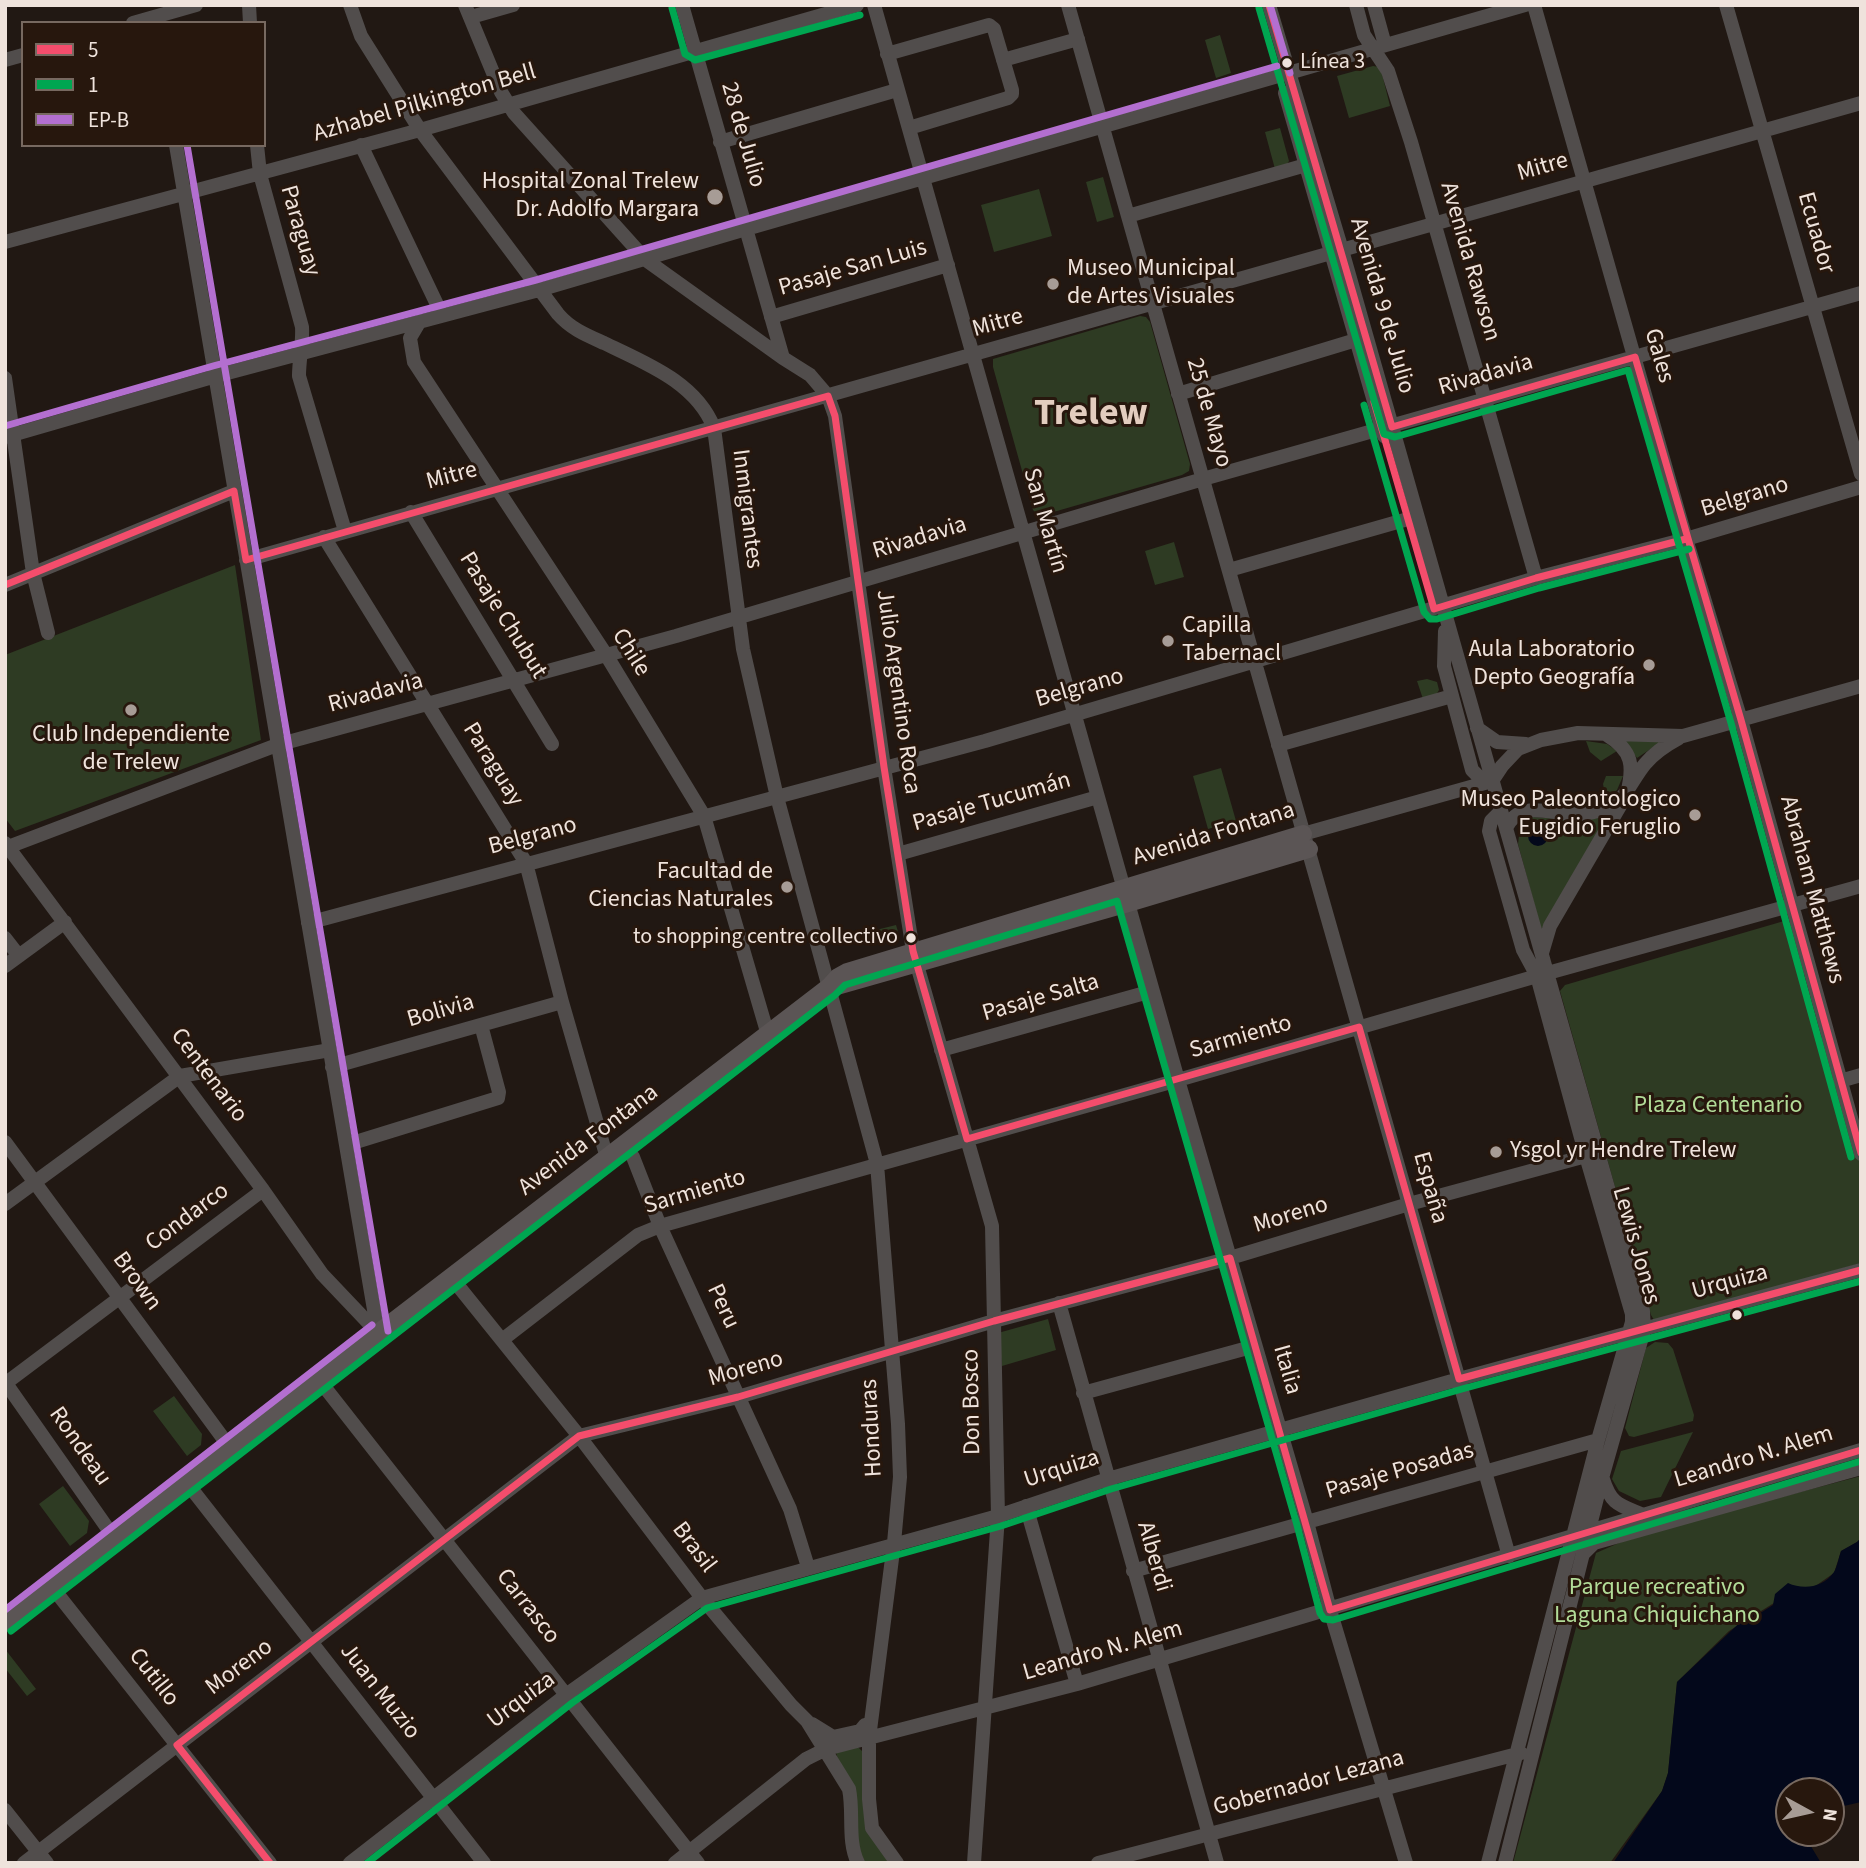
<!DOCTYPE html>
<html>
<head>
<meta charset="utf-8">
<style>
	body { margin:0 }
	#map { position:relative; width:1866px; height:1868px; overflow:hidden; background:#211813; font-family:"Source Sans 3",sans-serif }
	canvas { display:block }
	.frame { position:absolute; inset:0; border:7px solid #efe3dc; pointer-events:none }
	.legend { position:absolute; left:21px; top:21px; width:245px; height:126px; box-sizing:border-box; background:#27170d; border:2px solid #776960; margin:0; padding:9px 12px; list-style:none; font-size:21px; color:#efe3dc }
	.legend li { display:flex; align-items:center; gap:14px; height:35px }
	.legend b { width:35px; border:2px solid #776960 }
	.north { position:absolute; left:1775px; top:1777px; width:70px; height:70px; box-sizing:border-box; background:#27170d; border:2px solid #776960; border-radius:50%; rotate:98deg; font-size:19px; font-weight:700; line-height:28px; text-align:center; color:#efe3dc }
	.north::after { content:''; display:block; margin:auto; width:24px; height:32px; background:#a79c96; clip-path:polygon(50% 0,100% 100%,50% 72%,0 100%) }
</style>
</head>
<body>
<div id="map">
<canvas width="1866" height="1868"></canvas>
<div class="frame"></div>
<ul class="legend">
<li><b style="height:9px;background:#f44d6c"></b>5</li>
<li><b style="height:9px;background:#00a651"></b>1</li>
<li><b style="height:9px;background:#b36fd0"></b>EP-B</li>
</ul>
<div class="north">N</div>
</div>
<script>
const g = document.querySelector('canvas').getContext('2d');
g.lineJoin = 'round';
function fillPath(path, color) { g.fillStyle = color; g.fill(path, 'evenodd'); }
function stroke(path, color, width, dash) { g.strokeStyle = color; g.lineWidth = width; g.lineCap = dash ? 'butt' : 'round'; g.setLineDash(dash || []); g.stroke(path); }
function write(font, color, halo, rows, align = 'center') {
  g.font = font + ' "Source Sans 3",sans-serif'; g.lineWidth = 6; g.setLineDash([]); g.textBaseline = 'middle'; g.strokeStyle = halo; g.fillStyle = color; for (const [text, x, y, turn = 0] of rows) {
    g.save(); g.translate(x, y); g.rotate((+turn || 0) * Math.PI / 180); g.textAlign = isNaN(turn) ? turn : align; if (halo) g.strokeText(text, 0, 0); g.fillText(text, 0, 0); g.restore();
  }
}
const green = new Path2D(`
	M1220,35L1231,73L1216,78L1205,40Z
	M1373,66L1379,67L1381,70L1390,106L1349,118L1337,76Z
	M1280,128L1289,161L1286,166L1275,169L1265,132Z
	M1103,177L1114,217L1097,222L1086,182Z
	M1039,189L1052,236L994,252L981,205Z
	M1140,316L1146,317L1150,322L1190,464L1189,471L1182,475L1043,515L1037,514L1033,510L993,367V359Z
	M1174,542L1184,577L1155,585L1145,551Z
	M235,565L261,740L15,831L5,818V655Z
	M1427,679L1437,682L1439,690L1436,695L1423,699L1417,681Z
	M1628,740L1661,742L1637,758L1625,742Z
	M1586,741L1607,744L1617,751L1601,761L1590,752Z
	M1221,768L1236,821L1208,829L1193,776Z
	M1606,776H1623L1617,790L1606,799L1603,784Z
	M1611,811L1542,929H1541L1518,844L1520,828L1533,817L1585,821Z
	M1784,921L1793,925L1806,969L1802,980L1817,1034L1825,1039L1861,1167V1263L1660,1321L1654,1320L1651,1315L1560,991L1565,985Z
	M896,925L899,935L867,945L864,933Z
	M1048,1319L1056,1350L1002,1366L998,1333Z
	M1655,1342L1668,1343L1673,1349L1694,1415L1693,1421L1634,1437L1629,1436L1625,1428L1646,1348Z
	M174,1396L202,1434L201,1445L187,1456L153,1411Z
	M1693,1432L1661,1497L1640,1501L1619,1491L1612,1479L1621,1451Z
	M1861,1476V1538L1857,1542L1841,1551L1834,1573L1814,1587L1798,1588L1729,1631L1677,1682L1668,1773L1662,1791L1610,1863H1513L1596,1553L1637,1535Z
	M63,1486L89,1521L87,1533L70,1546L39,1504Z
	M5,1649L36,1689L27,1696L5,1668Z
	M857,1746L864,1753L865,1820L891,1863H864L862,1860L836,1752Z`);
const water = new Path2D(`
	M1528 836a10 10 0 1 1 20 0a10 10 0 1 1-20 0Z
	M1861,1538V1802L1831,1809V1791H1789V1833H1810L1809,1843L1821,1863H1613L1662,1791L1668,1773L1677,1682L1750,1613L1762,1612L1773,1605L1775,1594L1788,1583C1803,1590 1823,1588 1834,1572C1837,1567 1839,1557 1841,1551L1857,1542Z`);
const minor = new Path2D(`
	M249,5L250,23
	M350,5L361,36L420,130L558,314C571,329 586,335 604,343C645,363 696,382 714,428L743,649L777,797L877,1164L898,1424L900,1477L894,1543L869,1738V1799L872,1828L897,1863
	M465,5L501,92L514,113L646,260L783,358L810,375L828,396L835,416L884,767L913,951L992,1226L998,1516L974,1863
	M682,5L783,358
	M874,5L1178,1080L1307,1522L1330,1610L1406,1863
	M1068,5L1509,1556
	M1269,5L1342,250L1643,1311L1644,1330L1602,1478L1505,1863
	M1356,5L1364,35L1388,71L1411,142L1536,578
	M1374,5L1385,45
	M1534,5L1686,539L1741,720L1861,1154
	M1726,5L1861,474
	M471,17L513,5
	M133,23L196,5
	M887,54L989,25L994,29L1012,90V94L1008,98L909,128
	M5,60L23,55
	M1003,60L1078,39
	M1285,93L1384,436
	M720,142L897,90
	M176,145L378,1333
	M257,145L260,174L302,327C303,344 299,359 299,376L345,531
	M361,145L442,315
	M1128,216L1306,165
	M5,242L420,130L857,5
	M771,317L948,265
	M420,321L410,338L414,362L605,653L704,816L768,1035
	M5,378L33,573L48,633
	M1178,394L1356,340
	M5,437L216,376L539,290L746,229L1525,5
	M411,512L552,744
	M324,537L526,863L562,1002L607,1158
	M246,560L1861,103
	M1229,570L1408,519
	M5,585L234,491
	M1445,631L1444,666L1472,770L1479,777L1491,780
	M1477,728L1497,742L1526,744
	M1278,745L1452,696
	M1506,828C1519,801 1545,812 1569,814C1579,815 1591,813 1601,810C1626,803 1630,782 1645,764C1654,753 1666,745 1679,738
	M1303,834L1492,781L1502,766L1518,749L1541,740L1578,733L1683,736L1861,686
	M5,843L263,1190L322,1274L378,1333
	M8,847L277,745L676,636L1203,479L1861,293
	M898,854L1098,797
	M308,923L985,741L1536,578L1686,539L1861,487
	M5,938L19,956
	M1542,953L1550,926L1627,794C1634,766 1633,751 1607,735
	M5,966L65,922
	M941,1050L1152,991
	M332,1067L562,1002
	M1840,1081L1861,1075
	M5,1142L231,1449
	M346,1145L498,1098L499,1092L481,1025
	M623,1145L633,1157L660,1226L790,1509L808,1567
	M5,1204L180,1076L330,1050
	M451,1277L579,1436L702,1598L791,1705L807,1721L849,1789C854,1813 847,1841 858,1863
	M1059,1303L1217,1863
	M502,1340L638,1235L660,1226L1178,1080L1537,976L1861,886
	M319,1380L698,1863
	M5,1382L115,1539
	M6,1383L263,1190
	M1083,1393L1255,1346
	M1603,1479C1611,1505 1620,1505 1643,1515
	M187,1483L484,1863
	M1026,1506L1077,1684
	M1584,1553L1594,1543L1861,1468
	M1133,1571L1598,1440
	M52,1587L270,1863
	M812,1724L833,1737L860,1731L865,1725
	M5,1810L47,1863
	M24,1863L579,1436L738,1397L994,1321L1230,1258L1409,1204L1597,1153
	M350,1863L566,1695L702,1598L998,1516L1108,1479L1459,1379L1861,1270
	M675,1863L806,1759L826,1749L1077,1684L1861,1450
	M1098,1863L1521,1753
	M1488,1863L1598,1440L1632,1322V1314L1586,1156L1537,976L1523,950L1489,831L1491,821L1501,811`);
const major = new Path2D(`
	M833,987L1128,903L1309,849
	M5,1623L378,1333L829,987L838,977L847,972L1303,834`);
const bus1 = new Path2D(`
	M1269,5L1392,427L1635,357L1741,720L1861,1153
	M1374,402L1434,609L1536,578L1686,539
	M5,585L234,491L246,560L828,396L835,416L884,767L913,951L967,1139L1359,1027L1459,1379L1861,1270
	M270,1863L177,1745L579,1436L738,1397L994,1321L1230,1258L1330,1610L1861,1450`);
const bus2 = new Path2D(`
	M672,8L685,54L695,60L860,15
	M1259,8L1384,434L1395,437L1628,370L1731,723L1851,1157
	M1364,405L1424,612L1430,619H1437L1539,588L1689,549
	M11,1631L835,995L845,985L1117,901L1297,1525L1320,1613L1324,1619L1333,1620L1861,1461
	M367,1863L572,1703L707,1608L1001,1526L1111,1489L1462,1389L1861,1281`);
const bus3 = new Path2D(`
	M1270,5L1290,73
	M187,145L388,1331
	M5,426L213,366L536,280L1277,66
	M5,1610L372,1325`);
const markers = [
	[1287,63,6,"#efe3dc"],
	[715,197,9,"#a79c96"],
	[1053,284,7,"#a79c96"],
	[1168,641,7,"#a79c96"],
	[1649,665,7,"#a79c96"],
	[131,710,7,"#a79c96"],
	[1695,815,7,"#a79c96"],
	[787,887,7,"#a79c96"],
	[911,938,6,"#efe3dc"],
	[1496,1152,7,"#a79c96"],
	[1737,1315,6,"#efe3dc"]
];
const busNames = [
	["Línea 3",1300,63],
	["to shopping centre collectivo",898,938,"right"]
];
const streetNames = [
	["Azhabel Pilkington Bell",425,104,-16],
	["28 de Julio",742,135,74],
	["Mitre",1543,168,-16],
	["Paraguay",299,231,74],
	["Ecuador",1815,233,74],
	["Avenida Rawson",1469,262,74],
	["Pasaje San Luis",853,269,-16],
	["Avenida 9 de Julio",1381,306,74],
	["Mitre",998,324,-16],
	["Gales",1658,356,74],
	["Rivadavia",1486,376,-16],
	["25 de Mayo",1208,413,74],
	["Mitre",452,477,-15],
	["Belgrano",1745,498,-17],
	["Inmigrantes",746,509,83],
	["San Martín",1044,521,74],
	["Rivadavia",920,539,-17],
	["Pasaje Chubut",502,616,58],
	["Chile",630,653,58],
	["Belgrano",1080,689,-16],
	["Julio Argentino Roca",897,692,82],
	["Rivadavia",376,694,-15],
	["Paraguay",492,765,58],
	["Pasaje Tucumán",992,803,-16],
	["Avenida Fontana",1214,835,-17],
	["Belgrano",533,837,-15],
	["Abraham Matthews",1811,890,75],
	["Pasaje Salta",1041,999,-16],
	["Bolivia",441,1012,-16],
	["Sarmiento",1241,1038,-16],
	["Centenario",208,1076,53],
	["Avenida Fontana",589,1141,-37],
	["España",1429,1188,74],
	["Sarmiento",695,1193,-17],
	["Moreno",1291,1216,-17],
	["Condarco",188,1218,-37],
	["Lewis Jones",1635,1246,74],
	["Brown",136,1282,54],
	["Urquiza",1730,1283,-15],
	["Peru",722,1307,65],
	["Moreno",746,1370,-16],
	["Italia",1286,1370,74],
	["Don Bosco",973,1402,-91],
	["Honduras",873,1428,-93],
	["Rondeau",79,1447,55],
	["Leandro N. Alem",1754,1458,-17],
	["Urquiza",1062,1470,-18],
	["Pasaje Posadas",1400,1472,-16],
	["Brasil",693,1548,53],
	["Alberdi",1153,1557,74],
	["Carrasco",527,1607,52],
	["Leandro N. Alem",1103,1652,-16],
	["Moreno",240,1668,-37],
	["Cutillo",153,1678,52],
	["Juan Muzio",379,1692,52],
	["Urquiza",522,1701,-37],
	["Gobernador Lezana",1309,1784,-15]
];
const poiNames = [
	["Hospital Zonal Trelew",699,183],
	["Dr. Adolfo Margara",699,211],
	["Museo Municipal",1067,270,"left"],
	["de Artes Visuales",1067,298,"left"],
	["Capilla",1182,627,"left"],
	["Tabernacl",1182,655,"left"],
	["Aula Laboratorio",1635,651],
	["Depto Geografía",1635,679],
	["Club Independiente",131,736,"center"],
	["de Trelew",131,764,"center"],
	["Museo Paleontologico",1681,801],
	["Eugidio Feruglio",1681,829],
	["Facultad de",773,873],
	["Ciencias Naturales",773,901],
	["Ysgol yr Hendre Trelew",1510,1152,"left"]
];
const parkNames = [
	["Plaza Centenario",1718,1107],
	["Parque recreativo",1657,1589],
	["Laguna Chiquichano",1657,1617]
];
const townNames = [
	["Trelew",1091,416]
];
fillPath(green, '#2e3b23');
fillPath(water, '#03081b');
stroke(minor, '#514d4c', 14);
stroke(major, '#5b5555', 18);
stroke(bus1, '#f44d6c', 7);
stroke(bus2, '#00a651', 7);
stroke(bus3, '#b36fd0', 7);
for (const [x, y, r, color] of markers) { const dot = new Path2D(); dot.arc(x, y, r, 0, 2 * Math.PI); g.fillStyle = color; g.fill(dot); stroke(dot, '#27170d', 2.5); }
write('22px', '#efe3dc', '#27170d', busNames, 'left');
write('24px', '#efe3dc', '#27170d', streetNames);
write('24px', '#efe3dc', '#27170d', poiNames, 'right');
write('24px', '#b2dc98', '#27170d', parkNames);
write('bold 38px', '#e3cdbf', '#27170d', townNames);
</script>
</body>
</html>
